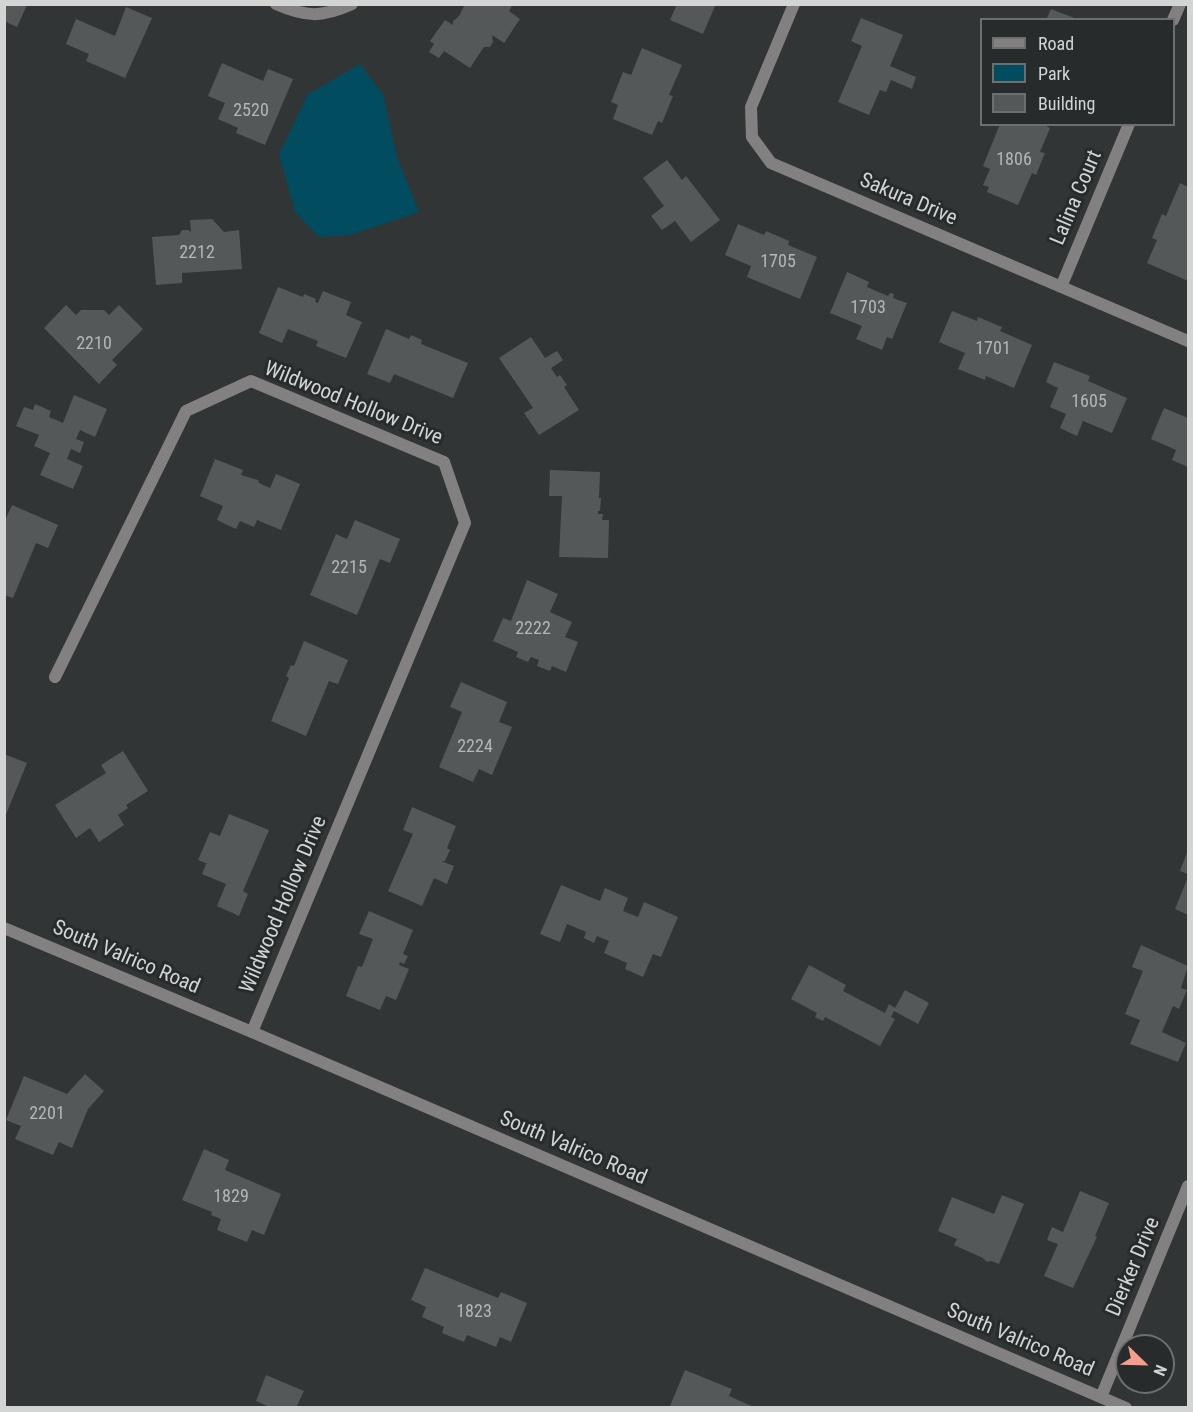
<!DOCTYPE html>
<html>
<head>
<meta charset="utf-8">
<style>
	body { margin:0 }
	#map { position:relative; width:1193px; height:1412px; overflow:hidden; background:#323536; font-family:"Roboto Condensed",sans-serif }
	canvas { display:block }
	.frame { position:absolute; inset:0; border:6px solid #d3d5d5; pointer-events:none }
	.legend { position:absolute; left:980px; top:18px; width:195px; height:108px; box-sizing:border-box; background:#282b2c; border:2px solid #6c6f70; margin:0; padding:8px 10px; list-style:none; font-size:18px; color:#d3d5d5 }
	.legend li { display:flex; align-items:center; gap:12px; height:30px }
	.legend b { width:30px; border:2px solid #6c6f70 }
	.north { position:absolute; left:1115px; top:1334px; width:60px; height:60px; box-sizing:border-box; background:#282b2c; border:2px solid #6c6f70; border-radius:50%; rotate:113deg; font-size:16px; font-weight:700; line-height:24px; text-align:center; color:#d3d5d5 }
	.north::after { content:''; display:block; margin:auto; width:21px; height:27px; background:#f59d8e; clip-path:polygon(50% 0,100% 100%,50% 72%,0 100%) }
</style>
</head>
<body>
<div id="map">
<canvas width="1193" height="1412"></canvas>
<div class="frame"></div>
<ul class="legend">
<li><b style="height:8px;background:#828080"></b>Road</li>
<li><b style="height:16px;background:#024c60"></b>Park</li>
<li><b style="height:16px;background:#555859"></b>Building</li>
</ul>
<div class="north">N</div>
</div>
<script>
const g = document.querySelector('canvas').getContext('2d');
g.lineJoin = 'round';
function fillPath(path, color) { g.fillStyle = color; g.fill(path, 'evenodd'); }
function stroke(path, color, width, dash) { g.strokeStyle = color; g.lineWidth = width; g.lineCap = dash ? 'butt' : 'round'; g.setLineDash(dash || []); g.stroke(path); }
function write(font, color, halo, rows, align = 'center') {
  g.font = font + ' "Roboto Condensed",sans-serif'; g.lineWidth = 6; g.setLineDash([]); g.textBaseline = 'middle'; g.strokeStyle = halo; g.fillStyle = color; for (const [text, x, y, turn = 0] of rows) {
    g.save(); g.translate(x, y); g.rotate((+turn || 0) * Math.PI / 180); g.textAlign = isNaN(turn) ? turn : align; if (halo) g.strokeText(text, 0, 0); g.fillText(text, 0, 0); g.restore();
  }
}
const green = new Path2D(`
	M360,64L383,94L397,157L419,212L350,235L319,237L295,212L279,154L308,94Z`);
const building = new Path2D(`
	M465,4H513L509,11L520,19L504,43L492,35L493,42L490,47H484L470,68L444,51L439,58L429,52L434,44L430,41L445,20L453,25V21L459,16Z
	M677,4H716L703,34L670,20Z
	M4,5H27L17,27L4,21Z
	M126,7L152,18L125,78L86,61L89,54L66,44L76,19L115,36Z
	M1051,9L1077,19V20H1046Z
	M861,18L903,35L890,66L916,77L912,89L891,80L886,92L880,90L869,115L838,102L862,46L851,41Z
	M642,48L682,65L669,95L673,96L662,123L658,121L652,135L613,119L618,105L611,102L623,72L631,75Z
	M222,63L263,81L268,69L293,79L265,145L236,133L238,128L218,119L225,103L208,96Z
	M1000,124H1042L1050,128L1040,152L1045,153L1036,175L1032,173L1018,205L987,192L989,187L983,185L990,169L983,166Z
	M667,160L682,180L686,176L720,220L691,242L675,221L662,230L651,216L664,206L643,178Z
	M1180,183L1188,187V281L1147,263L1157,240L1152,238L1162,214L1166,216Z
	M212,219L224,232L239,230L242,269L182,273V283L156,285L152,237L179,235L182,230H188L191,232L190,220Z
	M738,224L764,235L766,231L789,241L788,245L817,257L800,299L747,277L751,266L725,255Z
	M847,272L869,282L867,287L888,296L890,293L894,294L893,298L907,303L892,339L887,337L882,350L856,339L862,326L830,313Z
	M278,287L303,297L304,294L316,299L315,302L318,303L323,291L351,302L346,315L362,322L346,358L316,346L318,341L288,329L282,343L259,333Z
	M66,305L76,315L81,310H104L109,315L119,305L143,329L112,360L117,365L99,384L44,328Z
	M952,311L977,321L978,317L1002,327L1000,331L1032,345L1014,388L986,376L985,380L958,369L965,353L939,342Z
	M386,329L409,339L411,335L422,340L421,344L468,363L453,398L394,374L390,383L367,374Z
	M531,337L545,358L557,351L563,360L551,368L557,377L560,375L567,385L564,387L579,410L539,435L524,413L533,408L499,358Z
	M1054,362L1090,376L1088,381L1127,398L1112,433L1083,421L1077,436L1060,428L1066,414L1050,407L1058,388L1046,382Z
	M74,395L107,409L95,437L80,430L76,439L84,442L80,453L71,449L67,459L83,466L73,489L40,475L50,453L34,446L39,435L16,426L24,407L33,410L35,404L51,411L49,417L63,423Z
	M1164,408L1188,418V467L1172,460L1176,450L1151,439Z
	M215,459L243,470L241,475L258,480L259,483L270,488L276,474L300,484L281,530L257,520L254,527L240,521L236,529L217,520L223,506L200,496Z
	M550,470L600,472L599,498H601L600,511H598V514H603L602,520H609L608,558L559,557L562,496H549Z
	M12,505L58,525L48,548L36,543L13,598L4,595V523Z
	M355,520L400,539L390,563L380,559L357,615L310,595L336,534L347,539Z
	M527,580L558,594L550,612L572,622L565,637L578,642L566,672L552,666L550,671L537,666L539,660L531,657L528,662L516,657L518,652L493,641L503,618L511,621Z
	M304,641L348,660L338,684L329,681L306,736L271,721L289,678L286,676L291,665L294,666Z
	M461,682L507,702L499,722L512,727L492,775L479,769L473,782L439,767L462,712L450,707Z
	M123,751L148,791L126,805L128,808L118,815L124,825L99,842L90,828L76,838L55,805L106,773L101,765Z
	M4,754L27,763L5,817H4Z
	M412,807L456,826L447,848L450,850L445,861H441L454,866L447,884L434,878L422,906L388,891L413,834L403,830Z
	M229,814L269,830L243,891L248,894L239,916L217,906L226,884L202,874L206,864H208L198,860L210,832L220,836Z
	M1188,850V874L1180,871Z
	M1188,877V915L1175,909Z
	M561,885L600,901L605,888L628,898L623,911L638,917L644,902L678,917L661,957L653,954L643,977L625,969L627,963L604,953L609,941L597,936L594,943L584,938L586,932L567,924L560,942L540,934Z
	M369,911L413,930L403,954L408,956L404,964L400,962L399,965L409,969L396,1000L386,996L380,1010L346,996L358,966L362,967L373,939L359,934Z
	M1141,945L1188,966L1181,988L1187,990L1179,1009L1173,1006L1162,1032L1186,1043L1178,1062L1130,1044L1140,1020L1125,1014L1143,971L1132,967Z
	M809,965L846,985L843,991L885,1013L889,1004L895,1008L905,990L929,1003L918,1024L894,1011L891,1017L895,1019L880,1046L825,1017L823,1021L815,1017L817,1013L791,999Z
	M85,1074L104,1091L88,1109L72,1148L59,1142L53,1155L15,1139L21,1126L6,1120L24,1076L67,1094Z
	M204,1149L229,1160L225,1170L281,1194L264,1235L252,1230L247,1242L217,1230L221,1219L211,1215L212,1212L182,1200Z
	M1080,1191L1109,1203L1095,1236L1097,1237L1073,1288L1044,1276L1058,1244L1047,1240L1052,1227L1063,1232Z
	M1002,1195L1024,1204L999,1264L991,1261L987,1262L983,1258L954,1245L957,1239L938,1231L952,1197L994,1214Z
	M425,1268L498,1298L501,1292L527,1303L511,1342L500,1337L496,1347L467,1335L464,1342L442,1333L444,1327L422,1317L426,1307L411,1300Z
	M685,1370L732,1389L729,1396L756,1408L670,1406Z
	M266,1375L304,1391L296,1408H272L256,1401Z`);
const minor = new Path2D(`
	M276,4C306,17 321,18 352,4
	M794,4L751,107L752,137L771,163L1188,341
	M1173,20L1180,4
	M1061,287L1129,124
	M55,677L186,411L251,381L444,462L465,523L252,1032
	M1101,1397L1188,1186`);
const tertiary = new Path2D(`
	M4,928L252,1032L1126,1408`);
const numberNames = [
	["2520",251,111],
	["1806",1014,160],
	["2212",197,253],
	["1705",778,262],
	["1703",868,308],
	["2210",94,344],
	["1701",993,349],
	["1605",1089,402],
	["2215",349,568],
	["2222",533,629],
	["2224",475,747],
	["2201",47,1114],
	["1829",231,1197],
	["1823",474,1312]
];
const streetNames = [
	["Lalina Court",1077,198,-67],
	["Sakura Drive",908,200,23],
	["Wildwood Hollow Drive",353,404,22],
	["Wildwood Hollow Drive",284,905,-67],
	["South Valrico Road",126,958,23],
	["South Valrico Road",573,1149,23],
	["Dierker Drive",1134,1267,-67],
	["South Valrico Road",1020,1341,23]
];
fillPath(green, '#024c60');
fillPath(building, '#555859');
stroke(minor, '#828080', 12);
stroke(tertiary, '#828080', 12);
write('18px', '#b4b6b6', null, numberNames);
write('21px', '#d3d5d5', '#282b2c', streetNames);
</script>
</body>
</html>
